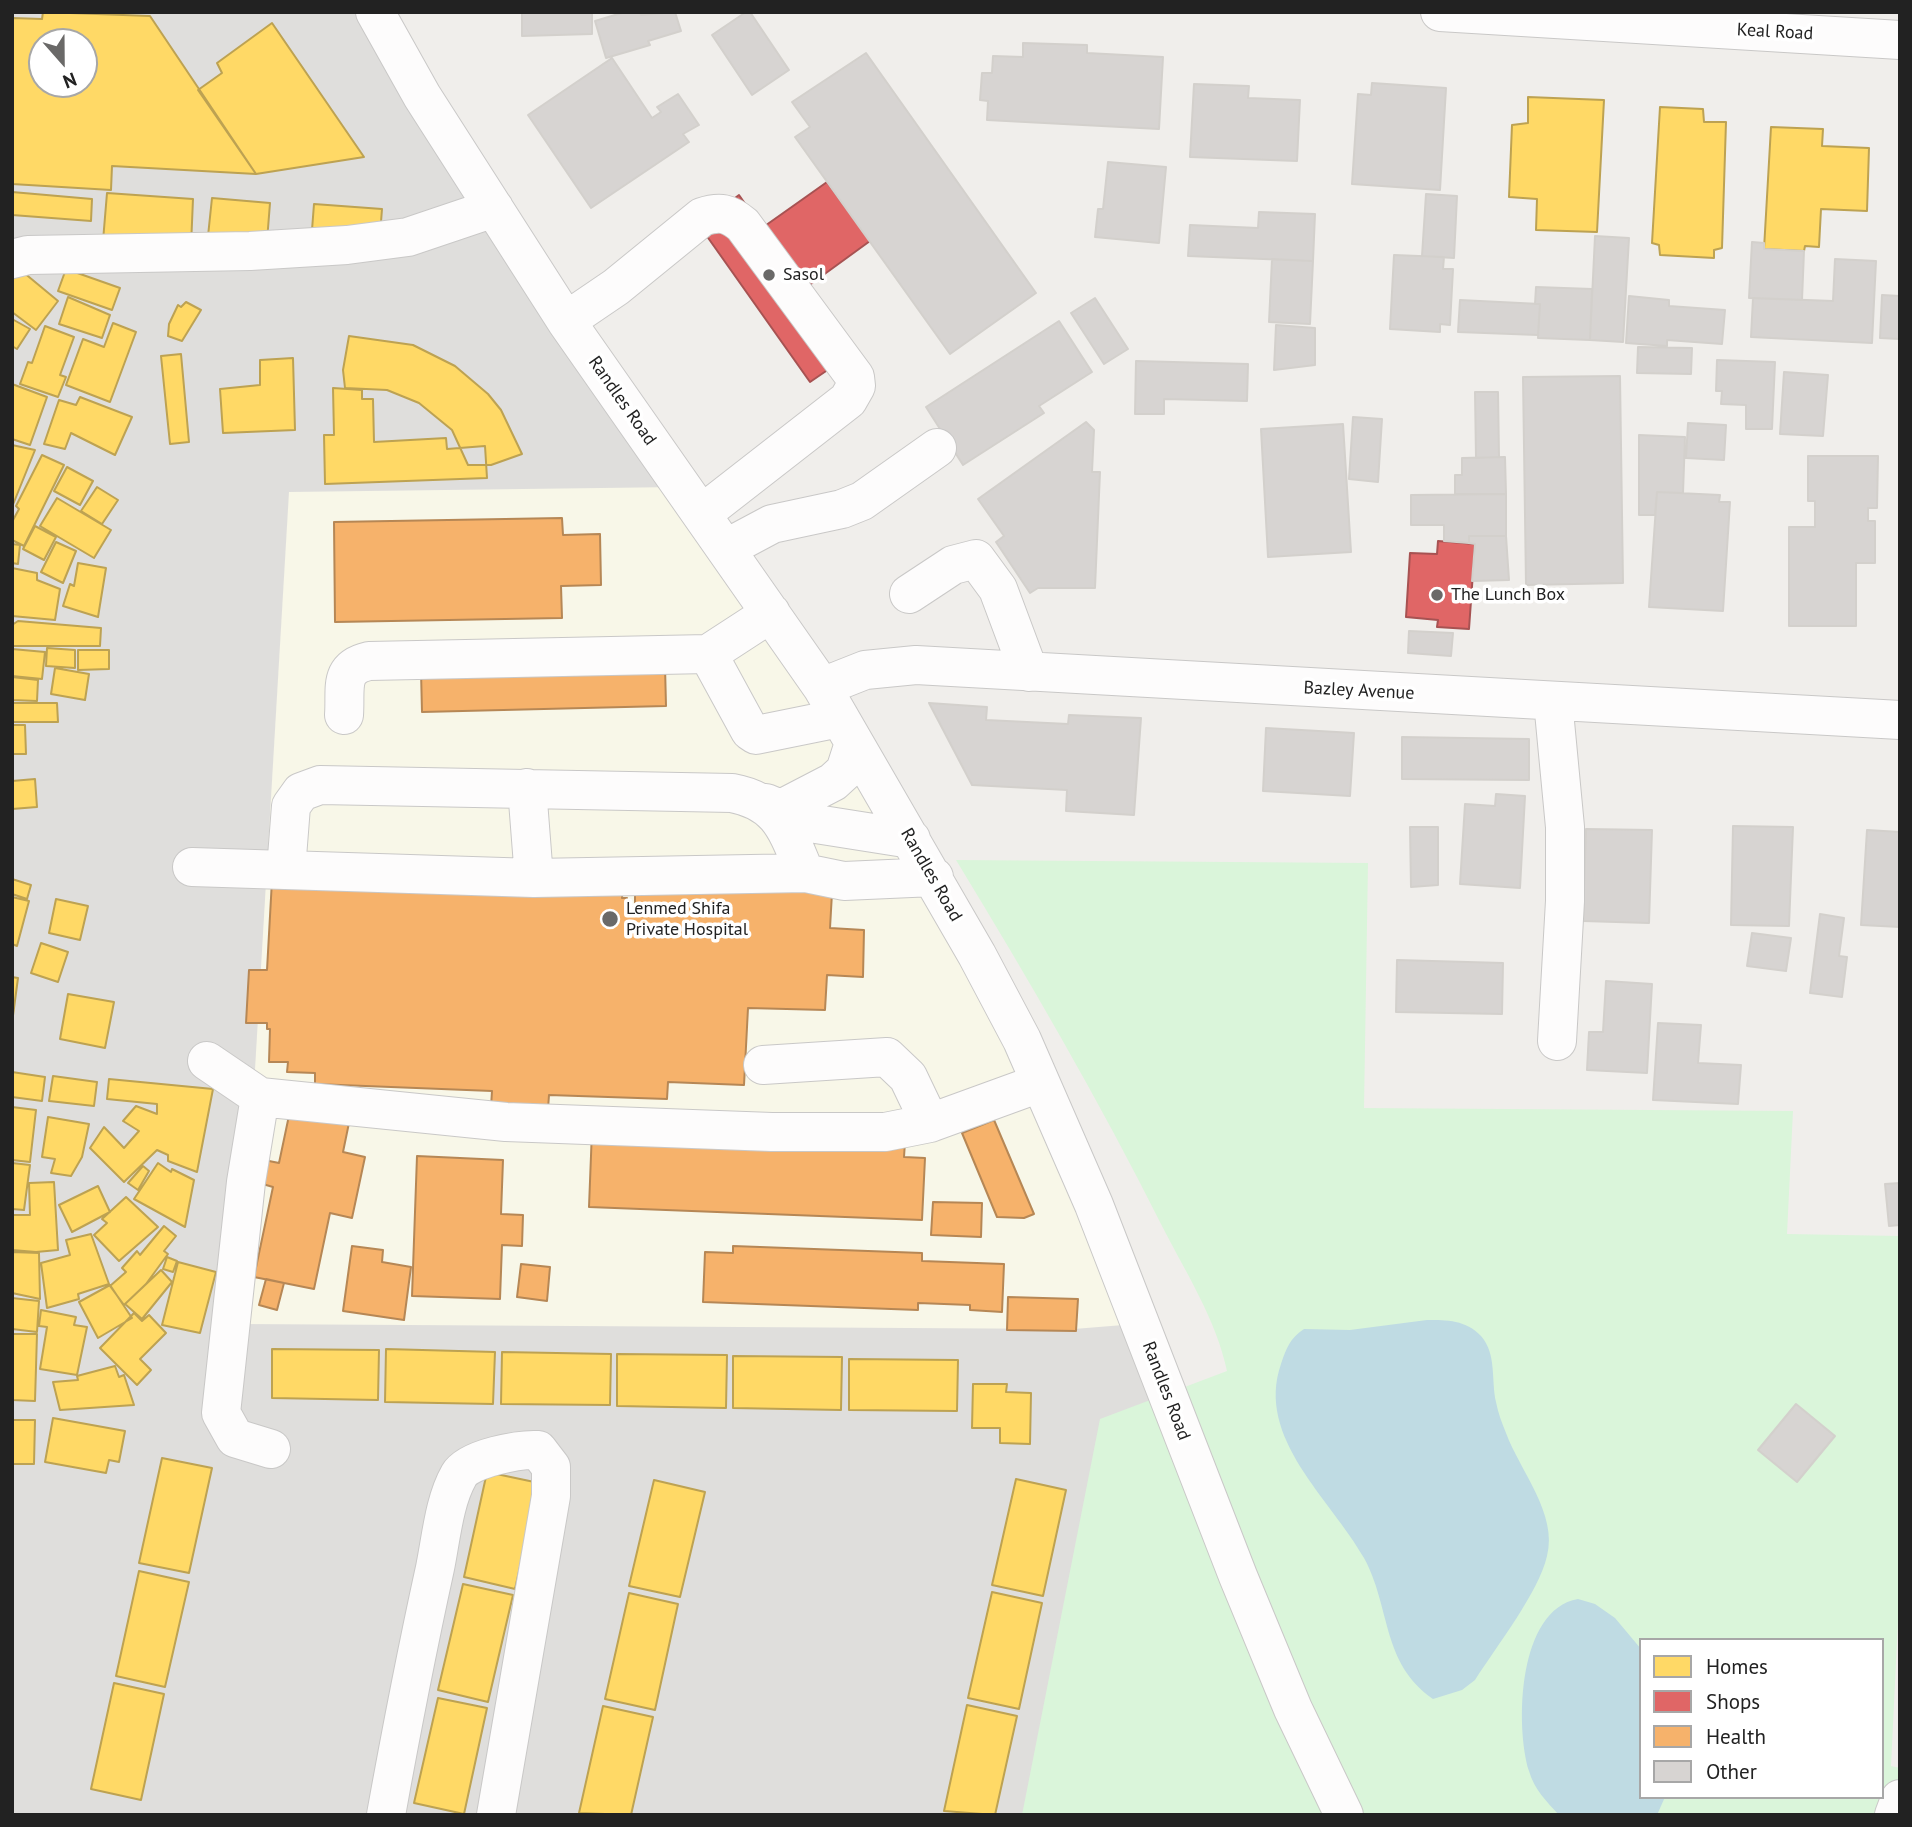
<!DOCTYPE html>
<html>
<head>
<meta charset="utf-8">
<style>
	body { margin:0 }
	#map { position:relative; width:1912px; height:1827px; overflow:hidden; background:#f0eeeb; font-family:"PT Sans",sans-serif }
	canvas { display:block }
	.frame { position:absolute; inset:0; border:14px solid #222; pointer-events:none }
	.legend { position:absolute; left:1639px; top:1638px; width:245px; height:161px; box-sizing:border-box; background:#fff; border:2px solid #a7a7a7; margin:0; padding:9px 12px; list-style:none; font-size:21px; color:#222 }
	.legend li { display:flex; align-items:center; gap:14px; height:35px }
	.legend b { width:35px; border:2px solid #a7a7a7 }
	.north { position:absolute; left:28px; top:28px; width:70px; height:70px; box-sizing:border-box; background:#fff; border:2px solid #a7a7a7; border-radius:50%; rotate:159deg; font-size:19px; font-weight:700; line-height:28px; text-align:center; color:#222 }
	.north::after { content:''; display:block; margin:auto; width:24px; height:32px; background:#6a6968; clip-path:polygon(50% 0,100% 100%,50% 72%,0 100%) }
</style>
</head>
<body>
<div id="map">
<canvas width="1912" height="1827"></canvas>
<div class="frame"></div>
<ul class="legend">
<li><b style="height:19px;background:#ffd966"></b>Homes</li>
<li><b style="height:19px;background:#e06666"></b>Shops</li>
<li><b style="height:19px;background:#f6b26b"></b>Health</li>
<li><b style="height:19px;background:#d7d4d2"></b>Other</li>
</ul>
<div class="north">N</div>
</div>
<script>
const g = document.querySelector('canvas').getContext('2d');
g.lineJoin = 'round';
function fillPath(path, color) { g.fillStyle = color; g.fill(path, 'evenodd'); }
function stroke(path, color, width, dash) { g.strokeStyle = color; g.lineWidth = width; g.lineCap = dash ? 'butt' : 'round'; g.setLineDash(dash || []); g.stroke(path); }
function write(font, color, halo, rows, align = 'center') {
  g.font = font + ' "PT Sans",sans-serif'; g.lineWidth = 7; g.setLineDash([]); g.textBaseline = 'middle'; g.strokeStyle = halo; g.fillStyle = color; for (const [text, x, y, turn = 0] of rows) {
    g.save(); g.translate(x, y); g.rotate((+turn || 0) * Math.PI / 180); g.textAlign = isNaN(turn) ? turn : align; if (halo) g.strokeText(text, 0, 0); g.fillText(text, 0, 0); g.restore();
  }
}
const residential = new Path2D(`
	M12,12H394L518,234L985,968L1365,1815H12ZM42,42H84V84H42Z`);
const education = new Path2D(`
	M679,487L938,883L1148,1323L1074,1329L240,1324L289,492Z`);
const park = new Path2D(`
	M956,860L1368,863L1364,1108L1793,1111L1787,1234L1900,1236V1579L1891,1766L1900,1768V1815H1022L1100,1419L1227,1371C1216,1319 1186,1273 1162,1226C1099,1100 1029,980 956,860ZM1641,1640H1882V1797H1641Z`);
const water = new Path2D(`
	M1427,1320C1447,1320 1466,1320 1481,1336C1497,1354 1491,1381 1496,1402C1498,1413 1502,1423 1506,1433C1520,1471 1558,1514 1547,1556C1539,1592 1496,1647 1475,1680L1462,1690L1433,1699C1381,1663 1391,1607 1364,1558C1331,1499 1255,1438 1281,1364C1286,1349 1290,1338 1304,1329L1350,1330Z
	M1578,1599L1595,1604L1615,1618L1641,1649V1797H1665L1657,1815H1559C1547,1802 1534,1789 1529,1771C1515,1725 1518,1609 1578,1599Z`);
const homes = new Path2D(`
	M43,12L150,16L256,174L112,166L111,190L12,184V18L42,19ZM42,42H84V84H42Z
	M272,23L364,157L256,174L198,90L222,73L217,63Z
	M1528,97L1604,100L1597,232L1536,230L1537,199L1509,197L1512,125L1528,123Z
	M1660,107L1703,109L1704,122H1726L1722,248L1714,250V258L1660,255L1659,245L1652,243Z
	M1771,127L1823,129L1822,146L1869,148L1867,211L1821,209L1819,247L1805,246L1804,251L1764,249Z
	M12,192L92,199L91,221L12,215Z
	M107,193L193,199L191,246L103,241Z
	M212,198L270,203L267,241L208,236Z
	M314,204L382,209L380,235L312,230Z
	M17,267L58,301L36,330L12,312V273Z
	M66,269L120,288L112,310L58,291Z
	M68,297L110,315L102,338L59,324Z
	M186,302L201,310L182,341L168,336L169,324L178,305L181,307Z
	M12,319L30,329L17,349L12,346Z
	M113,323L136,332L110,402L66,385L83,339L104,347Z
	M45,326L74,337L60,375L66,377L58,397L20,384L28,362L32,363Z
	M349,336L413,345L455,366L488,394L501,410L522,454L491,465H468L452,430L419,403L387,390L345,388L343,370Z
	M181,354L189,442L170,444L161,356Z
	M293,358L295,430L223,433L220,389L260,385V360Z
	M12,384L47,397L30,445L12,439Z
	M333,388L362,390V399H373L374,442L446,438L447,449L485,446L487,478L325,484L324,435H334Z
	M80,397L132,417L115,455L71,433L65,449L44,444L59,400L76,405Z
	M12,445L35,450L12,507Z
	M42,455L64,465L24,546L12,540V522L19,509L16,506Z
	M67,467L93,481L80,505L54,491Z
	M97,487L118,500L102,524L81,511Z
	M57,498L111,530L94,558L40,526Z
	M35,526L56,537L44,560L23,549Z
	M56,542L76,551L63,583L41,572Z
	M12,544L20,545L18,564L12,563Z
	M78,563L106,568L98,617L63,606L70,584L74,586Z
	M12,568L37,573V580L60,589L55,620L12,616Z
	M18,621L101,628L100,646H12V625Z
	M47,648L75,650V668L46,666Z
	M12,649L45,652L42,679L12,676Z
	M78,650H109V669L78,670Z
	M55,668L89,674L85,700L51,694Z
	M12,677L38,680L37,701L12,700Z
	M12,703H57L58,722H12Z
	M12,725H25L26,754H12Z
	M35,779L37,807L12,809V781Z
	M12,879L31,885L27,899L12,894Z
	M12,897L29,901L17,946L12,944Z
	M56,899L88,906L80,940L49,933Z
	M41,943L68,952L58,982L31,973Z
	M12,977L18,978L12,1023Z
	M68,994L114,1002L105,1048L60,1039Z
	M12,1072L45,1077L42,1101L12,1097Z
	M53,1076L97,1082L94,1106L49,1101Z
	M109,1079L213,1089L197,1172L168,1161V1155L157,1150L124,1182L90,1148L104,1127L124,1148L139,1131L123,1121L136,1106L157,1114V1104L107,1099Z
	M12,1107L36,1110L30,1162L12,1160Z
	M48,1117L89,1124L82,1157L71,1176L51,1173L55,1159L42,1157Z
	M12,1163L30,1165L24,1210L12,1209Z
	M158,1163L171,1172L172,1169L194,1180L185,1227L134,1199Z
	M143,1166L149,1171L138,1190L128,1183Z
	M54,1182L58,1250L36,1252L12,1250V1215H30L29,1183Z
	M98,1186L110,1212L72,1232L59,1205Z
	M126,1197L158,1227L119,1261L94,1235L107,1223L102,1219Z
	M164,1226L176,1236L164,1251L168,1254L146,1284L124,1305L110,1286L126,1272L122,1268L137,1251L140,1255Z
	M91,1234L109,1284L78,1294L79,1299L47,1308L41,1263L70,1255L66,1240Z
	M12,1252L39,1253L40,1299L12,1293Z
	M167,1257L177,1261L173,1272L163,1269Z
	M178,1262L216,1272L200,1333L162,1325Z
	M161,1270L172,1282L142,1319L125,1304Z
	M110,1285L132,1318L98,1338L79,1302Z
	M12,1298L39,1301L37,1332L12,1329Z
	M41,1310L76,1317L74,1325L87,1327L77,1375L40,1369L47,1327L39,1326Z
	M134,1313L142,1321L149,1315L166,1333L140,1359L151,1370L137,1385L100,1348Z
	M12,1334H37L35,1401L12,1400Z
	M272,1349L379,1350L378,1400L272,1398Z
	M386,1349L495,1352L493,1404L385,1402Z
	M502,1352L611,1354L610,1405L501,1404Z
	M617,1354L727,1355L726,1408L617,1406Z
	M733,1356L842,1357L841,1410L733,1408Z
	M849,1359L958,1360L957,1411L849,1410Z
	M115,1366L119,1377L124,1375L134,1405L60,1410L53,1382L78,1380L77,1376Z
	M973,1384H1007L1006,1392L1031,1393L1030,1444L1000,1443V1428H972Z
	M53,1418L125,1431L119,1462L109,1460L106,1473L45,1462Z
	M12,1420H35L34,1464H12Z
	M162,1458L212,1468L189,1573L139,1563Z
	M487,1472L539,1483L515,1589L464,1577Z
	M1016,1479L1066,1490L1043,1596L992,1585Z
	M654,1480L705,1492L680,1597L629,1586Z
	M139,1571L189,1582L165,1687L116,1676Z
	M463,1584L513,1595L488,1702L438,1690Z
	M992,1592L1042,1603L1019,1709L968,1698Z
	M629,1593L678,1604L655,1710L605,1699Z
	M114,1683L164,1694L141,1800L91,1789Z
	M438,1698L487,1708L464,1814L414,1803Z
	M967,1705L1017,1716L995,1815L944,1811Z
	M603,1706L653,1717L631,1815L579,1813Z`);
const shops = new Path2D(`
	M827,182L870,241L804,289L851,354L810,382L699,225L739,195L762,228Z
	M1438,541L1475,544L1469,629L1437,627L1438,620L1406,617L1410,553L1437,554Z`);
const health = new Path2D(`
	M562,518L563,535L600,534L601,585L561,586L562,618L335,622L334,522Z
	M665,666L666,706L422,712L421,671Z
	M624,866L622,898H627V907H635V886L832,893L830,928L864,930L863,977L827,975L825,1010L748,1008L744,1085L668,1082L667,1099L549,1095L548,1109L491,1107L492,1091L315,1084V1073L287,1072L288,1062H269L270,1029H267V1023H246L249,970H267L272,880Z
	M291,1106L350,1118L343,1152L365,1157L352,1218L330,1213L314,1289L254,1277L273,1187L259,1183L264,1160L279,1163Z
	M994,1120L1034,1214L1024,1218L997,1217L962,1133Z
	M592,1130L905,1142L904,1157L925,1158L922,1220L589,1207Z
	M417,1156L503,1160L501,1214L523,1215L522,1246L502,1245L500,1299L412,1296Z
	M933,1202L982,1203L981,1237L931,1235Z
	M352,1246L383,1250L382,1262L411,1267L404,1320L343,1311Z
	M733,1246L922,1253V1261L1004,1264L1002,1312L970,1310V1305L918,1303V1310L703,1302L705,1252L733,1253Z
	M521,1264L550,1267L547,1301L517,1297Z
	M266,1279L284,1283L277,1310L259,1305Z
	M1008,1297L1078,1299L1076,1331L1007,1330Z`);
const building = new Path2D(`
	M522,12H592V34L522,36Z
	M625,12H640L641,15L675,12L681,31L648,41L650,45L606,58L595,21Z
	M746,12H750L789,70L752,95L712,35Z
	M1023,43L1087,45V53L1163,57L1159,129L987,120L988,101L980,100L982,73H992L993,56L1023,57Z
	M866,53L1036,293L950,354L795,137L810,127L792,102Z
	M612,58L652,118L661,112L657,107L678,94L699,125L683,134L689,142L591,208L528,115Z
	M1372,83L1446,88L1440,190L1352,184L1358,94L1371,95Z
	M1194,84L1249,86L1248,98L1300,100L1297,161L1190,157Z
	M1108,162L1166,167L1159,243L1095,237L1098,209H1103Z
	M1426,194L1457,196L1454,258L1422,256Z
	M1259,212L1315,214L1313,261L1188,256L1190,225L1258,228Z
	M1595,236L1629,238L1623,342L1590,340Z
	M1752,242L1764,243V249L1804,251L1802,300L1749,298Z
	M1394,255L1444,257L1443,269H1453L1450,325L1440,324V332L1390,329Z
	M1272,259L1313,261L1310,324L1269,322Z
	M1835,259L1876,261L1872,343L1751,337L1753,298L1833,301Z
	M1536,287L1592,289L1590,340L1538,338L1540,304H1535Z
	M1882,295L1900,296V339L1880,338Z
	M1629,296L1669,300V306L1725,310L1722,344L1667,340V346L1626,343Z
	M1095,298L1128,349L1104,364L1071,313Z
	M1460,300L1540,304L1538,335L1458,332Z
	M1059,321L1092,372L1039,406L1044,413L963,465L926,407Z
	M1276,325L1315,328V365L1274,370Z
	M1638,347L1692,348L1691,374L1637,373Z
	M1717,360L1775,362L1772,429H1746V405L1721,404L1722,391H1716Z
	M1136,361L1248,364L1247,401L1164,399V414H1135Z
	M1784,372L1828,375L1823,436L1780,434Z
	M1620,376L1623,583L1526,585L1523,377Z
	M1475,392H1498L1499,457L1476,458Z
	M1353,417L1382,419L1378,482L1349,479Z
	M1086,422L1094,430L1092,472H1100L1095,588H1038L1030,593L996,542L1004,536L978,499Z
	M1688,423L1726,425L1724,460L1686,458Z
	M1343,424L1351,552L1268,557L1261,429Z
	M1639,435L1685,437L1683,493L1657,492L1655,515H1639Z
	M1808,456H1878L1877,508H1868V521H1875V563H1856V626H1789V527H1815V501H1808Z
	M1505,457L1506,494H1455V475H1462V458Z
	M1657,492L1720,495L1719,502H1730L1723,611L1649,607Z
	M1506,494V536H1469V543L1444,541V525H1411V495Z
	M1469,536H1506L1509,580L1472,581L1475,544L1469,543Z
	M1409,631L1453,633L1451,656L1408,653Z
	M929,703L987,707L986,720L1068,724L1069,715L1141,718L1134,815L1066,811L1067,790L972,785Z
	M1266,728L1354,733L1350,796L1263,791Z
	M1402,737L1529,739V780L1402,779Z
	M1496,794L1525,796L1520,888L1460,884L1465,804L1495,806Z
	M1733,826L1793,827L1789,926L1731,925Z
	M1410,827H1438V885L1411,887Z
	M1586,829L1652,830L1649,923L1583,921Z
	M1867,830L1900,832V927L1861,925Z
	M1820,914L1844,918L1839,956L1847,957L1842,997L1810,993Z
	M1752,933L1791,938L1786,971L1747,966Z
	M1397,960L1503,963L1502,1014L1396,1012Z
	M1606,981L1652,984L1647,1073L1587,1070L1589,1032H1603Z
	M1658,1023L1701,1025L1698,1063L1741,1065L1738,1104L1653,1100Z
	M1900,1183V1225L1889,1226L1885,1184Z
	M1796,1404L1835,1436L1797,1482L1758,1450Z`);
const minor = new Path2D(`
	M375,12L422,96L566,321L822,687L977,955L1022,1040L1094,1205L1238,1576L1293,1709L1344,1815
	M1440,12L1900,40
	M12,259L28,255L250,251L347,245L408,237L494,208
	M566,321L616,287L702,217C720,211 729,213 743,225L855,377L856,386L848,400L703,513
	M727,548L772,524L842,509L862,501L937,448
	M909,594L953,565L976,559L998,589L1029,672
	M771,613L708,654L750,731L756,735L840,718
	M822,687L865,670L916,665L1900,720
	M1553,701L1565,827V901L1557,1041
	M344,715C346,688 338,668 369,661L708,654
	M527,788L534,878
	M766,803L816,824L911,839
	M781,809L833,782L845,771L854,743
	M192,867L534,878L805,873L844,881L934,877
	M286,870L291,806L301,792L320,785L732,793C780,802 787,831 805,873
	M207,1061L260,1097L506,1122L772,1132H885L930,1123L1040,1083
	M763,1065L887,1057L908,1077L930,1123
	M260,1097L246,1182L221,1413L235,1438L271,1449
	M386,1815C401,1732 417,1650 435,1568C441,1539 444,1501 459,1475C469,1458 520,1449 538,1450L551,1467V1496L496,1815
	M1894,1815L1900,1799`);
const markers = [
	[769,275,7,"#6a6968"],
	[1437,595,7,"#6a6968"],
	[610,919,9,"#6a6968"]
];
const streetNames = [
	["Keal Road",1775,32,3],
	["Randles Road",622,401,55],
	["Bazley Avenue",1359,691,3],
	["Randles Road",931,875,60],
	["Randles Road",1166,1391,69]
];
const poiNames = [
	["Sasol",783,275],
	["The Lunch Box",1451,595],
	["Lenmed Shifa",626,909],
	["Private Hospital",626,930]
];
fillPath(residential, '#dfdedc');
fillPath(education, '#f8f7e8');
fillPath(park, '#daf5da');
fillPath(water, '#bfdbe3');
fillPath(homes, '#ffd966');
stroke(homes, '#bda252', 2);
fillPath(shops, '#e06666');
stroke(shops, '#a75252', 2);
fillPath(health, '#f6b26b');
stroke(health, '#b68755', 2);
fillPath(building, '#d7d4d2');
stroke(building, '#d3d0cc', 2);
stroke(minor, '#c9c8c7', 40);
stroke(minor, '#fdfcfc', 38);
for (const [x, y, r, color] of markers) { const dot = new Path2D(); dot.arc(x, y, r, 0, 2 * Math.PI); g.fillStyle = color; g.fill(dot); stroke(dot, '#fff', 2.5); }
write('18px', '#222', '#fff', streetNames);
write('18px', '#222', '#fff', poiNames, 'left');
</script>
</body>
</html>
